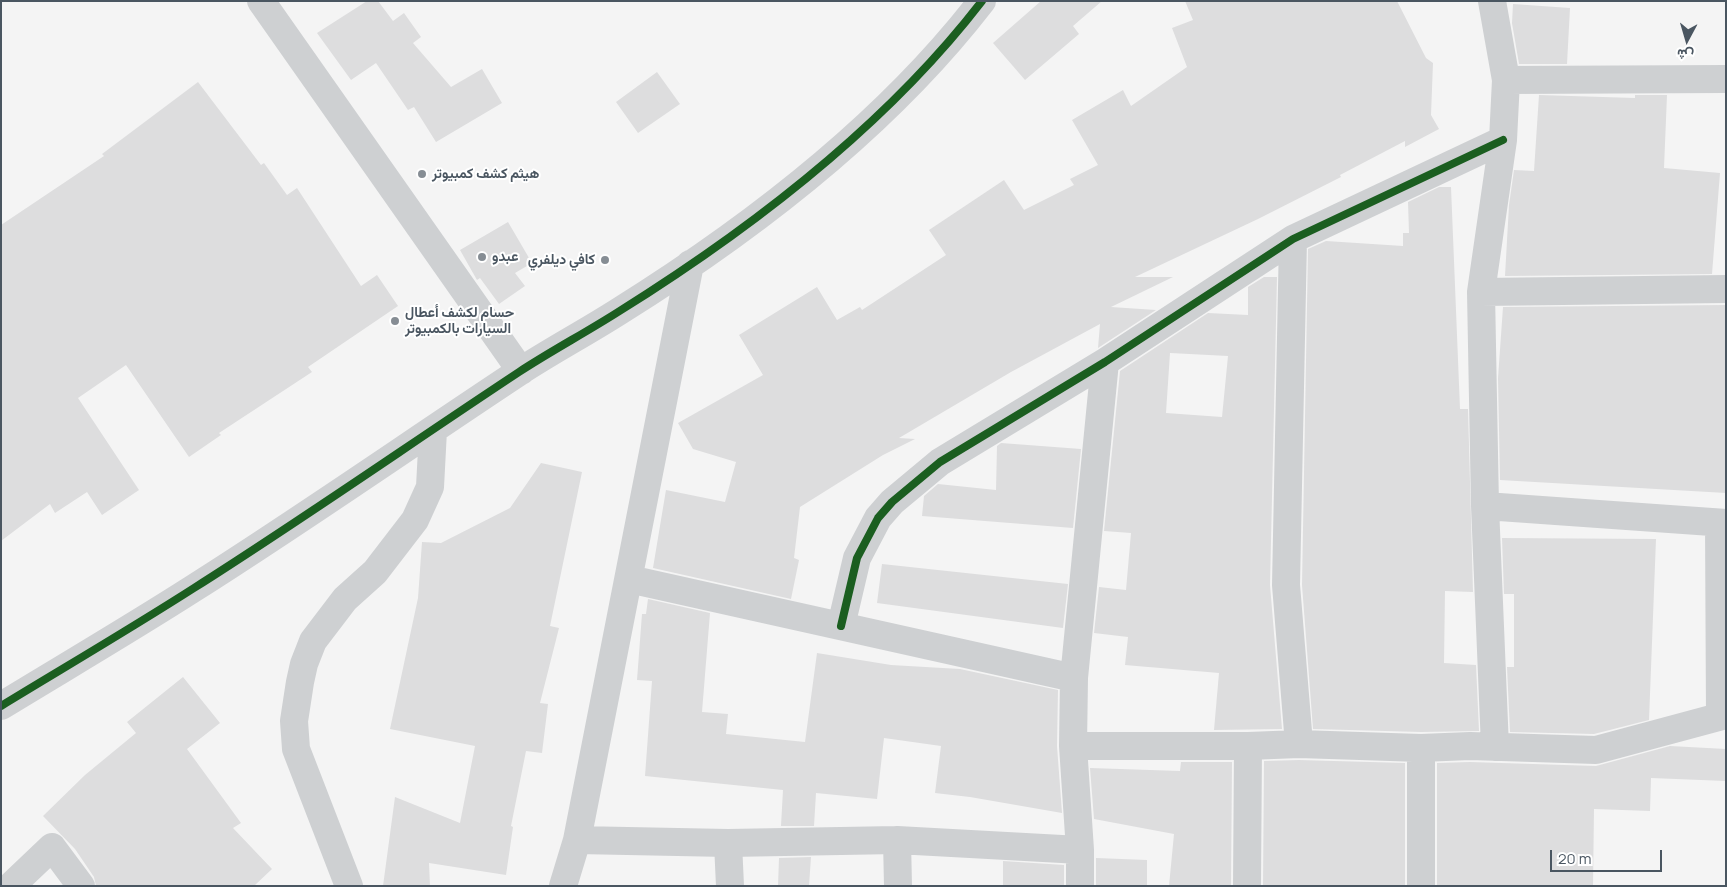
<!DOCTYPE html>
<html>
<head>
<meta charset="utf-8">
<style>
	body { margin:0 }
	#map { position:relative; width:1727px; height:887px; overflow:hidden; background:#f4f4f4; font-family:Manrope,Vazirmatn,sans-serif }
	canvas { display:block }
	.frame { position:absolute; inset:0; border:2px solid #4a5661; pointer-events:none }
	.north { position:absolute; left:1662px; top:15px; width:50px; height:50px; -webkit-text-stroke:4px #fff; paint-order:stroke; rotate:186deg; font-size:14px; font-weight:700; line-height:20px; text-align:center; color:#4a5661 }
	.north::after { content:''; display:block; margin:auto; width:18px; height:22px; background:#4a5661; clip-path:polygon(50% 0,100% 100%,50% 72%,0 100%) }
	.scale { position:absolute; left:1550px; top:850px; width:112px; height:22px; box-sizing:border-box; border:2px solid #4a5661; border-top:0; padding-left:6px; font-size:15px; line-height:18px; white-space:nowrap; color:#4a5661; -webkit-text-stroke:4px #fff; paint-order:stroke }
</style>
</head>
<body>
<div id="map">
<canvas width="1727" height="887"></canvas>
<div class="frame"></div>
<div class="north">ش</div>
<div class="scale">20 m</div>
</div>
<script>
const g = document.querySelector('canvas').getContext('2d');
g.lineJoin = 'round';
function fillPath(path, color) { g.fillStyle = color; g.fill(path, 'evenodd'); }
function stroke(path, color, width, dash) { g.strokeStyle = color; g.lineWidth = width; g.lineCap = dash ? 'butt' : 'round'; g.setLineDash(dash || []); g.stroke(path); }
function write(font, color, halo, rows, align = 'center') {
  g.font = font + ' Manrope,Vazirmatn,sans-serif'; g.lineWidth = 4; g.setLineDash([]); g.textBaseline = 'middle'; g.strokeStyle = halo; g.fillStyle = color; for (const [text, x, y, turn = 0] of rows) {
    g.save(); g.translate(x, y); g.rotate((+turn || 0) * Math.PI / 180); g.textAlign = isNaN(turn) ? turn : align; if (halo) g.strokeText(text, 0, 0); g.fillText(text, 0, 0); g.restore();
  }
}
const building = new Path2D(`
	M367,1H378L393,21L404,13L421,37L413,43L451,87L482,69L502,103L436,142L414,107L408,110L376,63L351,80L317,33Z
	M1041,1H1102L1073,26L1079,34L1025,80L993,43Z
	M1185,1H1397L1426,58L1433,63L1431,115L1439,129L1405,147V141L1340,175L1341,177L1258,219L1135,277H1173L1111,307L1156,310L1098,348L1100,324L1011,372L899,438L915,439L883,455L800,507L794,558L799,560L791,599L653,568L666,490L725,502L736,462L693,449L678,423L763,375L739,335L817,287L837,320L860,307L862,310L946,255L929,230L1004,180L1024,210L1074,185L1070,179L1098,165L1072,120L1123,90L1131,106L1187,67L1172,28L1193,20Z
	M1513,4L1570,8L1567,64H1519L1512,23Z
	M657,72L680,104L638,133L616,102Z
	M198,82L261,165L264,163L287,195L297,188L361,286L377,275L398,306L308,367L312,372L219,433L221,435L189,457L126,365L78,398L139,490L102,515L87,492L55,513L50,504L1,541V225L104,156L102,154Z
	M1539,95L1635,98V95H1667L1664,168L1720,173L1712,274L1505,276L1509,205L1514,170L1534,171Z
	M1439,187H1451L1460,409H1468L1473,592L1445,591L1444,663L1476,665L1479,731L1421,732L1313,729L1302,585L1308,249L1326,241L1403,246V233H1409L1408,202Z
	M508,222L532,263L515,273L525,286L499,304L480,278L477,280L460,250Z
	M1264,277H1277L1270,585L1282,729L1214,730L1219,673L1125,665L1128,637L1094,633L1099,587L1126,590L1131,533L1104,531L1120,371L1208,313L1248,315V287ZM1170,353L1228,356L1222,417L1166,413Z
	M1726,305V493L1500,480L1498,378L1503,307Z
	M1001,443L1081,449L1073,528L922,516L924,496L938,484L996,490L997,446Z
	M541,463L582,472L550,626L559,628L540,703L548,704L542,753L526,751L511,826L513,827L506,875L429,863L430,886H383L395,797L460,823L475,746L390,729L418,598L422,542L441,543L510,508Z
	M1502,538L1656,539L1649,720L1594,734L1510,732L1507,667H1514V594H1504Z
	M882,564L1068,584L1063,628L877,603Z
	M648,599L710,613L702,712L728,714L726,734L805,742L817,653L891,665L960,669L1058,690L1057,746L1062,813L970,797L935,793L941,746L884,738L877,799L816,793L814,826H781L783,790L645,776L652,681L637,680L642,614H646Z
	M183,677L220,723L187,749L241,823L233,828L272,869L254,886H96L94,877L75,849L43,816L85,775L136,733L127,722Z
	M1670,746L1726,749V781L1651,778L1650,811L1594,809L1593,886H1437V763L1470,762L1596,766Z
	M1299,760L1405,763V886H1263L1264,761Z
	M1181,762H1232L1231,886H1169L1174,834L1094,819L1090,768L1180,771Z
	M811,857L809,886H778L779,858Z
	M1096,858L1147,860V886H1096Z
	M1003,861L1064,865V886H1003Z`);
const minor = new Path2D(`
	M261,1L521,371
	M1492,1L1506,80L1503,140L1481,292L1485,506L1495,747
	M1506,80L1726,79
	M1293,239L1286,585L1299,744
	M1481,292L1726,289
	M1485,506L1726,523
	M1719,523L1720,716
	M629,579L1074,678
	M841,626L857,558L878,518L892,502L940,462L1105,362L1293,239L1503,140
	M1,706C65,667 130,629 194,588C303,519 410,444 519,372C551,351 585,333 618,312C751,229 885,127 982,1
	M1073,746H1248L1299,744L1421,748L1470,746L1596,750L1726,715
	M1421,748V886
	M577,840L728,843L897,840L1080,850
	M897,840L898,886
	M728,843L730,886
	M11,886L52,847L81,886
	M349,886L296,749L294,721L300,682L304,664L313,641L345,599L375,572L415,520L430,487L433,430
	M563,886L577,840L690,264
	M1080,886V850L1073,746L1074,678L1105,362
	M1247,886L1248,746`);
const cycleway = new Path2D(`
	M841,626L857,558L878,518L892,502L940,462L1105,362L1293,239L1503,140
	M1,706C65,667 130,629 194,588C303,519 410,444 519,372C551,351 585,333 618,312C751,229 885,127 982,1`);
const markers = [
	[422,174,5,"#868d94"],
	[482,257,5,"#868d94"],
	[605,260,5,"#868d94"],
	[395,321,5,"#868d94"]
];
const poiNames = [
	["هيثم كشف كمبيوتر",432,174],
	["عبدو",492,257],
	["كافي ديلفري",595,260,"right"],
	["حسام لكشف أعطال",405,313],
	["السيارات بالكمبيوتر",405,329]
];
fillPath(building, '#ddddde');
stroke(minor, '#ced0d2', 28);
stroke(cycleway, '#1b5e20', 8);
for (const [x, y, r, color] of markers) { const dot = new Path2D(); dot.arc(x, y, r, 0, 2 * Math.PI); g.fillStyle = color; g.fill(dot); stroke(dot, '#fff', 2); }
write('bold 14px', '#4a5661', '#fff', poiNames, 'left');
</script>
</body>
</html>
